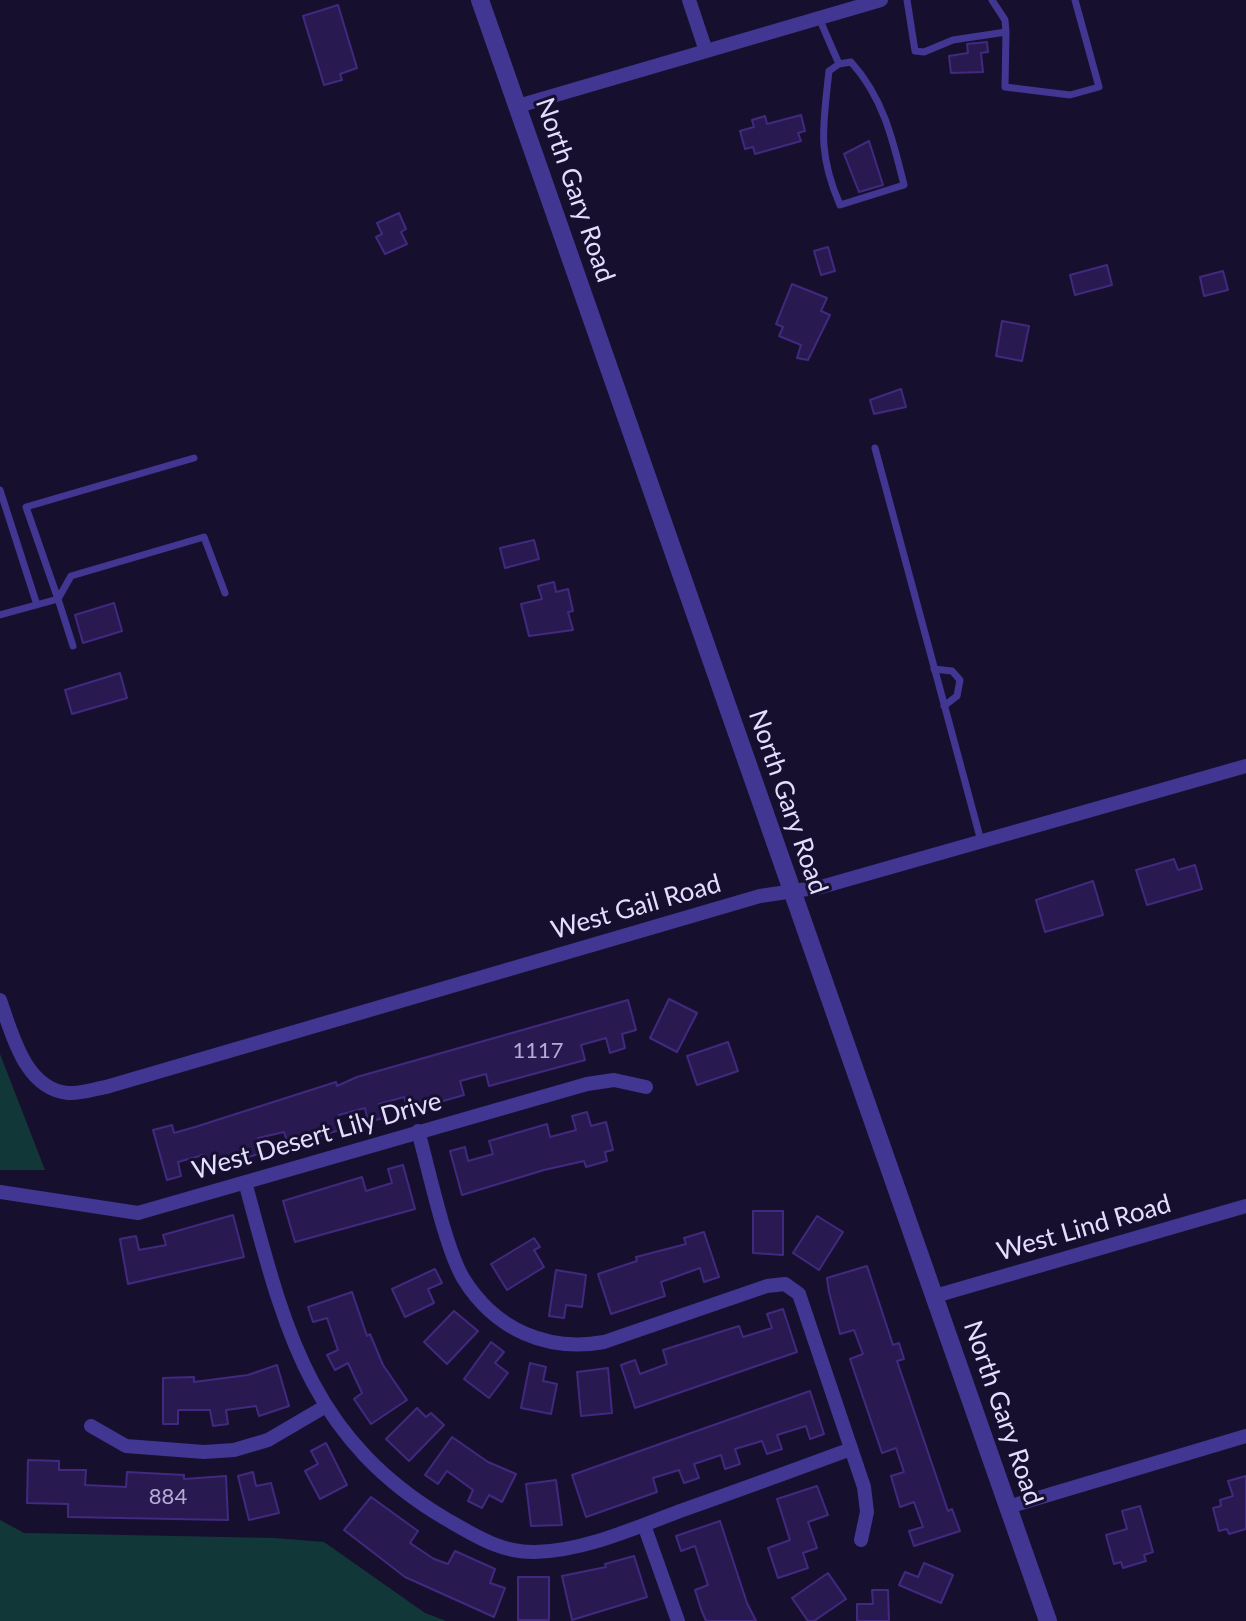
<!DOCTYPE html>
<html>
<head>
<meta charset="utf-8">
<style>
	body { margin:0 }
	canvas { display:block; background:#170f2e }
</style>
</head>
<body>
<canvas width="1246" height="1621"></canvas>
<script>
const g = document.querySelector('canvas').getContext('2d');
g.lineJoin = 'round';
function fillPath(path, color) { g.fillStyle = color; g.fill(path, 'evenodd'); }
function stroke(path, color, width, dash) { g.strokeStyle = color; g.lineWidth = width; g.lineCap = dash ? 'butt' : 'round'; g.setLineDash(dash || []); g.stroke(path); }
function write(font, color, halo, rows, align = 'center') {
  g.font = font + ' Lato,sans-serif'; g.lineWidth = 6; g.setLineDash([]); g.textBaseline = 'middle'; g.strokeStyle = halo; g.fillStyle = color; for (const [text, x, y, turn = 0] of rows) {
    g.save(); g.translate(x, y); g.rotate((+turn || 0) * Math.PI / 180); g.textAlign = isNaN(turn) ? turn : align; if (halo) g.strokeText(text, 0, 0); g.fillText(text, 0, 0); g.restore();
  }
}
const green = new Path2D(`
	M0,1054L45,1170H0Z
	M0,1520L24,1533L274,1538L324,1542L425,1613L446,1621H0Z`);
const building = new Path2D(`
	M338,5L357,68L340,74L342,80L324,85L303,16Z
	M987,42L988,52L981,53L983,72L951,73L949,56L968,53L967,44Z
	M801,115L805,131L798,133L801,141L755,154L753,147L745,149L740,131L754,127L752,120L765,116L767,124Z
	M869,141L883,185L859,192L844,154Z
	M399,213L406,229L401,232L407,244L385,254L376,237L382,234L377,223Z
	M828,247L835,271L821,275L814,251Z
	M1107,265L1112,285L1075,295L1070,275Z
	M1223,271L1228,290L1204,296L1200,277Z
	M792,284L827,298L821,311L830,315L808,360L797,358L801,345L779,336L783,327L776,324Z
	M1002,321L1029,326L1022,361L996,356Z
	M901,389L906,407L874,414L870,400Z
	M534,540L539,559L505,568L500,548Z
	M554,582L556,592L568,589L573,611L568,612L573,630L529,636L521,604L542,599L538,586Z
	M114,603L122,631L83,643L75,615Z
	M120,673L127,698L72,714L65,690Z
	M1174,859L1178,870L1195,865L1202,889L1147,905L1136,870Z
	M1093,881L1103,915L1045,932L1036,900Z
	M669,999L697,1013L677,1052L650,1038Z
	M628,1000L636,1030L622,1034L625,1048L610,1053L606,1038L581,1045L585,1060L489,1086L486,1074L460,1081L464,1095L422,1107L408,1109L404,1097L379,1104L383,1118L368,1122L365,1108L339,1115L343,1129L303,1141L288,1144L284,1132L258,1138L262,1153L220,1165L207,1167L203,1155L178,1162L181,1176L167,1180L153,1130L172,1125L174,1133L195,1127L336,1082L337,1086L357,1077Z
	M728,1042L738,1071L697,1085L687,1056Z
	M587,1112L591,1126L606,1122L613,1150L605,1152L607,1161L586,1167L584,1161L544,1170L462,1195L450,1151L465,1147L468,1161L493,1154L489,1141L547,1124L550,1137L576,1130L572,1116Z
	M403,1165L415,1209L295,1242L283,1201L362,1177L366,1191L392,1183L388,1169Z
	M753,1211H783V1255L753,1253Z
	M233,1215L244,1257L128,1284L120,1239L136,1236L139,1250L166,1245L163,1235Z
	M817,1216L843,1232L819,1270L793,1253Z
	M704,1232L719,1277L704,1282L700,1268L675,1277L661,1282L665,1296L611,1314L598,1274L637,1261L636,1257L686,1244L684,1238Z
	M534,1238L540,1247L534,1250L544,1267L507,1290L491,1264Z
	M867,1266L893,1345L899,1343L904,1359L897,1361L948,1511L952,1509L960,1531L914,1546L909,1531L923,1527L914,1502L900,1507L891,1476L904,1472L896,1448L882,1453L850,1359L863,1354L854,1330L840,1334L829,1292L827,1278Z
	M435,1269L442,1283L428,1289L434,1303L405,1317L392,1289Z
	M556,1270L586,1275L582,1307L566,1305L564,1318L549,1316Z
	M352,1292L367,1336L370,1334L383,1365L407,1400L371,1424L354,1399L362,1393L348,1363L335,1370L327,1355L338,1350L327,1318L313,1322L308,1307Z
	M783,1309L797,1352L635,1408L621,1365L635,1360L640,1374L667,1364L663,1350L739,1326L743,1337L772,1328L767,1314Z
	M454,1311L478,1331L447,1364L424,1342Z
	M491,1342L504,1352L495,1363L508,1373L489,1398L464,1379Z
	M530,1363L546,1367L543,1381L557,1384L551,1414L521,1408Z
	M277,1365L289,1406L259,1416L256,1406L226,1410L228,1424L213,1426L210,1410H178V1424H163V1378L194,1377V1382L248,1375Z
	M608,1368L612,1413L581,1416L577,1372Z
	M810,1391L824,1434L810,1439L806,1426L777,1435L782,1449L767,1454L762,1441L735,1449L740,1464L725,1469L721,1455L694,1464L699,1478L684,1483L679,1470L653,1478L657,1492L586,1517L572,1475Z
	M417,1408L426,1417L431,1413L444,1425L409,1461L386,1439Z
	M452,1437L488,1462L516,1474L502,1502L489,1495L482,1508L468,1501L473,1490L447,1471L438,1484L425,1475Z
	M326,1443L347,1485L320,1499L305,1471L318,1464L311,1451Z
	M28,1460L59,1461V1470H86L85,1485L126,1487L127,1472L184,1475V1479L226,1476L228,1520L68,1517V1504L27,1503Z
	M253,1472L256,1486L271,1483L279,1513L249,1520L238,1476Z
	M1246,1476V1529L1229,1534L1227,1529L1219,1531L1213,1508L1221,1506L1220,1500L1233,1496L1228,1481Z
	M556,1480L562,1525L531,1526L526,1484Z
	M817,1486L828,1515L808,1522L817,1548L803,1553L808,1568L778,1578L768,1548L790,1540L777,1499Z
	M371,1497L418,1531L410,1543L434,1559L448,1564L455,1551L495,1569L490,1583L505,1588L494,1617L405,1577L344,1530Z
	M1140,1506L1153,1552L1144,1555L1146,1561L1123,1568L1121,1562L1114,1564L1106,1535L1127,1529L1122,1511Z
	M720,1521L747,1603L756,1621H706L701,1609L695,1590L708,1585L695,1546L681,1551L676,1536Z
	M634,1556L647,1597L572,1620L562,1576L606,1567L605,1564Z
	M924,1563L953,1575L941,1603L899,1585L905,1572L918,1577Z
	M828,1573L846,1599L814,1621H808L792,1598Z
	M518,1577H549V1620H518Z
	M872,1590H888L889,1621H857V1604H873Z`);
const service = new Path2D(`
	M907,0L915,51L924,52L953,40L1006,32L1005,20L992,0
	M819,18L839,64
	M1006,32L1005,87L1070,95L1099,87L1075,0
	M851,62C883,97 893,140 904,185L840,205C817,152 823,126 829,71L839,64Z
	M875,448L981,841
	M0,490L37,605
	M58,599L26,507L194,458
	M58,599L71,576L204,537L225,593
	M0,615L58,599L73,646
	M934,669L952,671L960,680L957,696L944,706`);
const minor = new Path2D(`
	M689,0L706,51
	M518,106L881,0
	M0,1000C12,1034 25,1089 68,1093C80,1094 94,1089 106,1087L760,896L821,887L1246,766
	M418,1131C429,1170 445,1247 463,1278C495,1330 547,1352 604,1342L767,1286L785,1284L799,1294L864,1487L867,1512L861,1540
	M245,1182C284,1325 307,1437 446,1519C474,1535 501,1553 535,1552C584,1551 635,1528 680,1511C737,1491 794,1470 851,1449
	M0,1192L138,1213L587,1084L614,1080L646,1087
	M935,1296L1246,1206
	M91,1426L126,1446L204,1452L234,1450L268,1440L326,1406
	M1008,1507L1246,1436
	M644,1525L678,1621`);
const tertiary = new Path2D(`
	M480,0L1048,1621`);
const numberNames = [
	["1117",538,1051],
	["884",168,1497]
];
const streetNames = [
	["North Gary Road",575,190,71],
	["North Gary Road",788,802,71],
	["West Gail Road",636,907,-16],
	["West Desert Lily Drive",317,1136,-16],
	["West Lind Road",1084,1228,-16],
	["North Gary Road",1003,1413,71]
];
fillPath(green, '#123739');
fillPath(building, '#291951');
stroke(building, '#41297f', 2);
stroke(service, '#413692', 7);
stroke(minor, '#413692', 14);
stroke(tertiary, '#413692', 18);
write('22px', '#b4acd4', null, numberNames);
write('26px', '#e3ddff', '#170f2e', streetNames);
</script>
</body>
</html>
